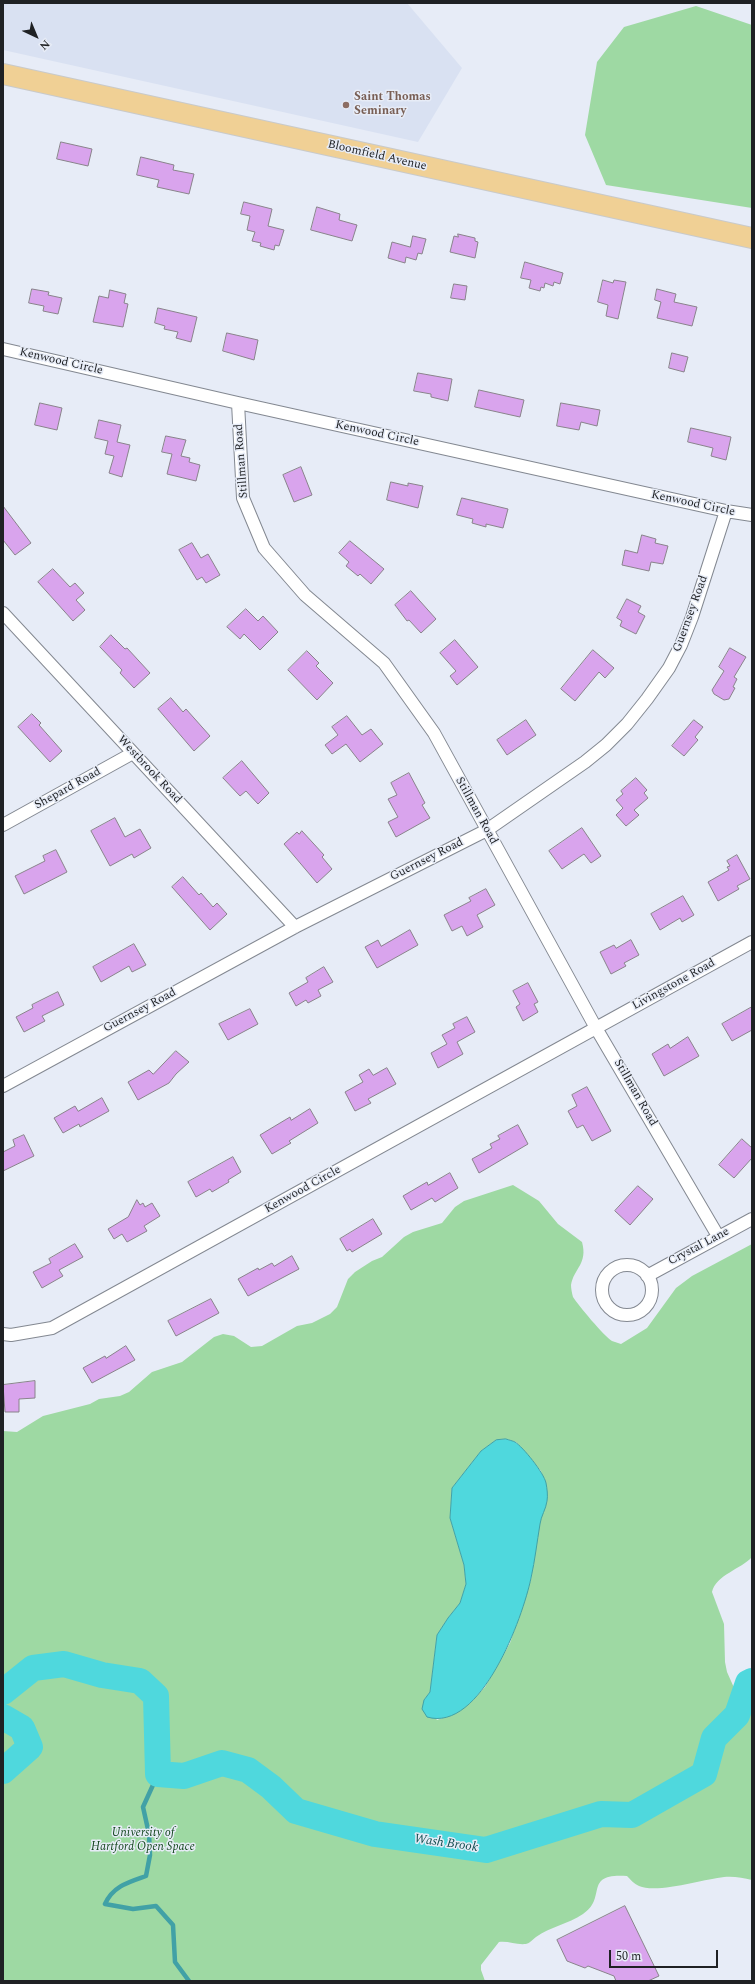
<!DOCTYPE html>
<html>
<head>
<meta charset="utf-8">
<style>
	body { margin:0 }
	#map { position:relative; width:755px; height:1984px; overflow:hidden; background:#e7ecf7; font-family:Spectral,serif }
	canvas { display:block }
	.frame { position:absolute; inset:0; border:4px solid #1f2124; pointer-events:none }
	.north { position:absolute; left:16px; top:16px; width:40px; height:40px; -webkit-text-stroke:3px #e7ecf7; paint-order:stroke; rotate:136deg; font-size:11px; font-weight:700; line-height:16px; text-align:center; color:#1f2124 }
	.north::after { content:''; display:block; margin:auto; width:14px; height:18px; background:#1f2124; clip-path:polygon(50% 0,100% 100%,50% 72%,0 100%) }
	.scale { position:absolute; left:609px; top:1950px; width:109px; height:18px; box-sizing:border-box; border:2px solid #1f2124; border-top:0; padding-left:5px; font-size:12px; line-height:14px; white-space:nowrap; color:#1f2124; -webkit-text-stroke:3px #e7ecf7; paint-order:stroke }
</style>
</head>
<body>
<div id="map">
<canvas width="755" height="1984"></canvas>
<div class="frame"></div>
<div class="north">N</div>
<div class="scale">50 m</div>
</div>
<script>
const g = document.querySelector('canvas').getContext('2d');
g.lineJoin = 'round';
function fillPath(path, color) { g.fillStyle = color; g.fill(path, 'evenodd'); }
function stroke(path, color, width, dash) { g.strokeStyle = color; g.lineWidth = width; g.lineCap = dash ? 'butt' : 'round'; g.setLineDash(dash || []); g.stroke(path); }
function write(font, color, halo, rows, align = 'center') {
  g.font = font + ' Spectral,serif'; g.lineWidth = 3; g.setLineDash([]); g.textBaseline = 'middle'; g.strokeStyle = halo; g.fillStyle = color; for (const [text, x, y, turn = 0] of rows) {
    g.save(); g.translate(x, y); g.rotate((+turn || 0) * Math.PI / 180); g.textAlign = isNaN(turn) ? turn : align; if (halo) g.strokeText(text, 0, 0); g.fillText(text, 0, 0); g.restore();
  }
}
const built = new Path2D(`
	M3,3H407L462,68L418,142L3,50Z`);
const green = new Path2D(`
	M696,6L752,25V208L606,185L585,135L597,62L624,27Z
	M513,1185L539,1201L558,1224L582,1242C588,1264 574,1268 571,1285C571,1288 572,1294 573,1297C578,1305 604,1336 612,1341C615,1342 618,1343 621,1344L647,1328L676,1288L692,1276L752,1244V1557C741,1569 716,1575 712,1592L724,1624L725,1662L727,1672L735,1690L752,1710V1880C743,1878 734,1876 724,1877C704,1879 657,1894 639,1886C634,1884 630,1879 627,1876C582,1873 608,1898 583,1914C568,1924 550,1927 536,1937C532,1940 530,1943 526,1944C516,1945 509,1941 499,1942L481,1965V1970L485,1981H3V1431L17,1432L43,1416L90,1404L99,1399L120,1396L129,1392L152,1372L182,1362L214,1337L223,1334L234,1336L251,1347L262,1346L297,1326L312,1323L330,1314L337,1307L348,1279L355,1272L372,1261L382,1257L404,1237L413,1232L442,1223L455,1207L464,1201ZM506,1439L516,1442L541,1471L547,1501L540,1519L531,1579L510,1643L485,1687L471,1702L456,1713L437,1720L424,1700L430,1692L437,1635L448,1618L460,1603L466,1584L464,1565L450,1518L452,1488L481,1451L496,1440Z`);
const water = new Path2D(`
	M506,1439C509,1440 513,1441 515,1442C523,1447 544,1473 546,1483C547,1488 548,1496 547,1501C546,1509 541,1516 540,1524C537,1542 535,1560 531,1578C523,1617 481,1733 427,1717L422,1709L424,1700L430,1692L437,1635L448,1618L460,1603L466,1584L464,1565L450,1518L452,1488L481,1451L496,1440Z`);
const stream = new Path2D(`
	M158,1774L143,1807L149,1834L150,1855L146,1876C129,1882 113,1886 105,1904L133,1909L156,1906L173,1925L175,1962L189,1981`);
const river = new Path2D(`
	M3,1692L33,1668L64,1664L102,1675L140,1681L156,1696L158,1774L184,1776L222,1763L248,1770L271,1787L296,1811L375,1834L486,1850L601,1814L632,1815L704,1774L714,1738L737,1715L748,1683L752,1681
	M3,1717L22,1728L30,1747L3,1771`);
const building = new Path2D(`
	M61,142L92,149L88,166L57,159Z
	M141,157L174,165L173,170L194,174L189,194L157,187L159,180L137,175Z
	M244,202L272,209L268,226L284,230L279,246L275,245L274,250L260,246L261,243L252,241L255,232L247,230L250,216L241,214Z
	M317,207L340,214L339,220L357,225L352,241L311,230Z
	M458,234L475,238V241L478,242L475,258L450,252L454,236L458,237Z
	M413,236L426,239L422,254L418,253L416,260L406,257L405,263L388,258L392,242L410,247Z
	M525,262L563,273L560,284L554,282L553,286L545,283L544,288L541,287L540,291L529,288L531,280L521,278Z
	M603,280L613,283L614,280L626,282L618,319L606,316L608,305L598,302Z
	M454,284L467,286L465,300L451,298Z
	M32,289L49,292L48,295L62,298L58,314L43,311L44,306L29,303Z
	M657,289L676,294L674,302L697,307L692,326L657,318L661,302L655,300Z
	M110,290L126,294L124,303L128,304L123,327L93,322L99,296L108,298Z
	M158,308L197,317L191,342L176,338L178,332L164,329L165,326L155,323Z
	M227,333L258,340L254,360L223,351Z
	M672,353L688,357L684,372L669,368Z
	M418,373L452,379L448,401L431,397V394L414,391Z
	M479,390L524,400L520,417L475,407Z
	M40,403L62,408L57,430L35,425Z
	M561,403L600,410L597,426L581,422L579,430L557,426Z
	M99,420L121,425L117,442L130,445L122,477L109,473L114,456L105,454L108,441L95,438Z
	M691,428L731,437L726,460L711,456L713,448L688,442Z
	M166,436L186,440L181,456L190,458L189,462L200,465L196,481L167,474L172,454L162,452Z
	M301,467L312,495L294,502L283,475Z
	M391,482L408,486V483L423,486L418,508L387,500Z
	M462,498L508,509L503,528L486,524V527L472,523L473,519L457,515Z
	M3,506L31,543L15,555L3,540Z
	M642,535L656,539L655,543L668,546L663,564L651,562L649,571L622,565L625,550L637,553Z
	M350,541L384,569L371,584L360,574L358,576L346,566L349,562L339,553Z
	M192,543L201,558L208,554L220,575L206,583L202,577L197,580L179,550Z
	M53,569L70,587L75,583L84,593L76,600L85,610L73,621L38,582Z
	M411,591L436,619L421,633L409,620L407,621L395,605Z
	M627,599L641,606L638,612L645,616L636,634L620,626L622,621L617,618Z
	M246,609L258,621L263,616L278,632L260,650L244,634L240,639L227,627Z
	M111,635L125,649L127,648L150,673L134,688L120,673L122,670L100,647Z
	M455,640L478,667L457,685L450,676L456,671L440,653Z
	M730,648L746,657L734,677L737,679L733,687L735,688L729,699L724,700L714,694L712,690L724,671L719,667Z
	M593,650L614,668L605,678L599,672L575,701L561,689Z
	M307,651L319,663L316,666L333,683L317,700L288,670Z
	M171,698L183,712L186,709L210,736L194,751L158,709Z
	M32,714L41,723L39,725L62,751L50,762L18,727Z
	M347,716L362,735L371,729L383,744L360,762L346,744L332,754L325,745L338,735L332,727Z
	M526,720L536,735L507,755L497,740Z
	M694,720L703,727L695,737L698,740L684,756L672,746Z
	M242,761L269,793L258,804L246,791L240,796L223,778Z
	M409,773L425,803L422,805L430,818L396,837L388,822L398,817L388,799L397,795L391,783Z
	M636,778L647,790L644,793L648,798L634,810L639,815L626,826L616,815L623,808L616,800L623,794L621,791Z
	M115,818L125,837L140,829L151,848L134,858L132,854L110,866L91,831Z
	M582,828L601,856L591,863L584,854L562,869L549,851Z
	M302,831L324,855L322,857L332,869L317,883L284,844L297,832L299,834Z
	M56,850L67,872L24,894L15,876L45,861L43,856Z
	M737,855L750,879L737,886L739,889L718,901L708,882L729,870L727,867L730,866L727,861Z
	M183,877L199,895L201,893L213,907L217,903L227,914L210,930L172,887Z
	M486,889L495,905L477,915L483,927L467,936L462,926L452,931L444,915L471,901L469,898Z
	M683,896L694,915L682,922L680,918L660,930L651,914Z
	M410,930L418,945L377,968L365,947L378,940L381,946Z
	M631,940L639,955L624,963L626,966L611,974L600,952L614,945L616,948Z
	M134,944L146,965L132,972L129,966L101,982L93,967Z
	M324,967L333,982L318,990L321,996L308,1003L306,1000L296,1006L289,993L308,982L306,978Z
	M528,983L538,1002L534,1004L538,1012L523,1021L516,1007L520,1004L513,991Z
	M58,992L64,1005L42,1016L45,1021L24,1032L16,1017L33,1008L32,1005Z
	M752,1007V1030L732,1041L722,1024Z
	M250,1009L258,1024L228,1040L219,1024Z
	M467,1017L475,1032L457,1042L463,1054L438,1068L431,1053L447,1044L442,1035L455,1028L453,1024Z
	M688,1037L699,1056L664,1076L652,1054L668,1044L670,1048Z
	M176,1051L189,1062L176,1074L169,1083L138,1100L128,1082L149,1070L153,1074Z
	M387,1068L396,1084L368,1099L371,1103L355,1111L345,1092L363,1082L359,1075L369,1069L373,1075Z
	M587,1087L611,1131L592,1141L583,1125L577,1128L568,1111L577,1106L572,1095Z
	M102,1098L109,1111L80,1127L79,1124L63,1133L54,1118L75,1106L78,1111Z
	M310,1109L318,1123L289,1141L291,1143L272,1154L260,1135L290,1117L291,1120Z
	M518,1125L528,1144L479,1173L472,1159L492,1148L490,1144L500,1139L498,1136Z
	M24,1135L34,1156L3,1171V1152L15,1146L13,1140Z
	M742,1139L752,1148V1158L734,1178L719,1165Z
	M233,1157L241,1172L228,1180L229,1182L212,1192L210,1189L196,1197L188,1182Z
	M450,1173L458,1188L435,1202L432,1198L411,1210L403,1196L427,1182L428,1185Z
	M638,1186L653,1199L630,1225L615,1211Z
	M137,1200L140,1205L143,1203L145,1207L152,1203L160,1216L144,1226L147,1231L127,1242L122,1234L114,1239L108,1229L128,1217Z
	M373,1219L382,1234L352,1252L350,1249L347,1251L340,1239Z
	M75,1244L83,1257L59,1270L63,1276L42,1288L33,1272L51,1263L49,1259Z
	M292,1256L299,1269L248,1296L238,1279L258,1268L259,1270L272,1263L274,1266Z
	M211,1299L219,1313L176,1336L168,1321Z
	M126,1346L135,1360L92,1383L83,1368L105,1356L106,1358Z
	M35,1381V1398L19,1399V1412H5L3,1385Z
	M625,1906L659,1976L648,1981H616L614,1976L588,1966L585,1968L567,1961L557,1940Z`);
const street = new Path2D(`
	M3,349L238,403L726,511L752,515
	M238,403L243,498L264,548L305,595L384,663L434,733L596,1028L718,1236
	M3,613L295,927
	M3,825L133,753
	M3,1086L295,927L487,830L585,762L606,745L627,724L647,699L669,668L681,645L692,617L726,511
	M602 1290a25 25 0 1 1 50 0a25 25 0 1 1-50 0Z
	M647,1276L752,1219
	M3,1334L11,1335L52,1328L752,942`);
const primary = new Path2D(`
	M3,74L752,238`);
const markers = [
	[346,105,4,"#8d6e63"]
];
const educationNames = [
	["Saint Thomas",354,98],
	["Seminary",354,112]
];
const streetNames = [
	["Bloomfield Avenue",377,156,13],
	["Kenwood Circle",61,362,13],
	["Kenwood Circle",377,434,12],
	["Stillman Road",242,461,-94],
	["Kenwood Circle",693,504,12],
	["Guernsey Road",691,614,-70],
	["Westbrook Road",149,770,47],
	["Shepard Road",68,789,-29],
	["Stillman Road",476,811,61],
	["Guernsey Road",427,860,-27],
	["Livingstone Road",674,985,-29],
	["Guernsey Road",140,1011,-28],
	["Stillman Road",635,1093,60],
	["Kenwood Circle",303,1190,-29],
	["Crystal Lane",699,1247,-28]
];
const parkNames = [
	["University of",143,1834],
	["Hartford Open Space",143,1848]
];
const waterNames = [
	["Wash Brook",446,1844,8]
];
fillPath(built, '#d9e1f2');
fillPath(green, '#9ed9a3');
fillPath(water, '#4fd8dd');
stroke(water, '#41a1a6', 1);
stroke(stream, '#41a1a6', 4.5);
stroke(river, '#4fd8dd', 26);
fillPath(building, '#d9a4ed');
stroke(building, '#89838b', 1);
stroke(street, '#838891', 14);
stroke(primary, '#c9caca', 22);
stroke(street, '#fff', 12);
stroke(primary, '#f0d095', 20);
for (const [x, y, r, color] of markers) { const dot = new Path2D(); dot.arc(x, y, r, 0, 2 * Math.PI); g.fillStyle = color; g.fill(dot); stroke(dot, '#e7ecf7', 1.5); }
write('bold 12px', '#785e54', '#e7ecf7', educationNames, 'left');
write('12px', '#1f2124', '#e7ecf7', streetNames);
write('italic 12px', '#13461d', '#e7ecf7', parkNames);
write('italic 13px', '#104c4e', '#e7ecf7', waterNames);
</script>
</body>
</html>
